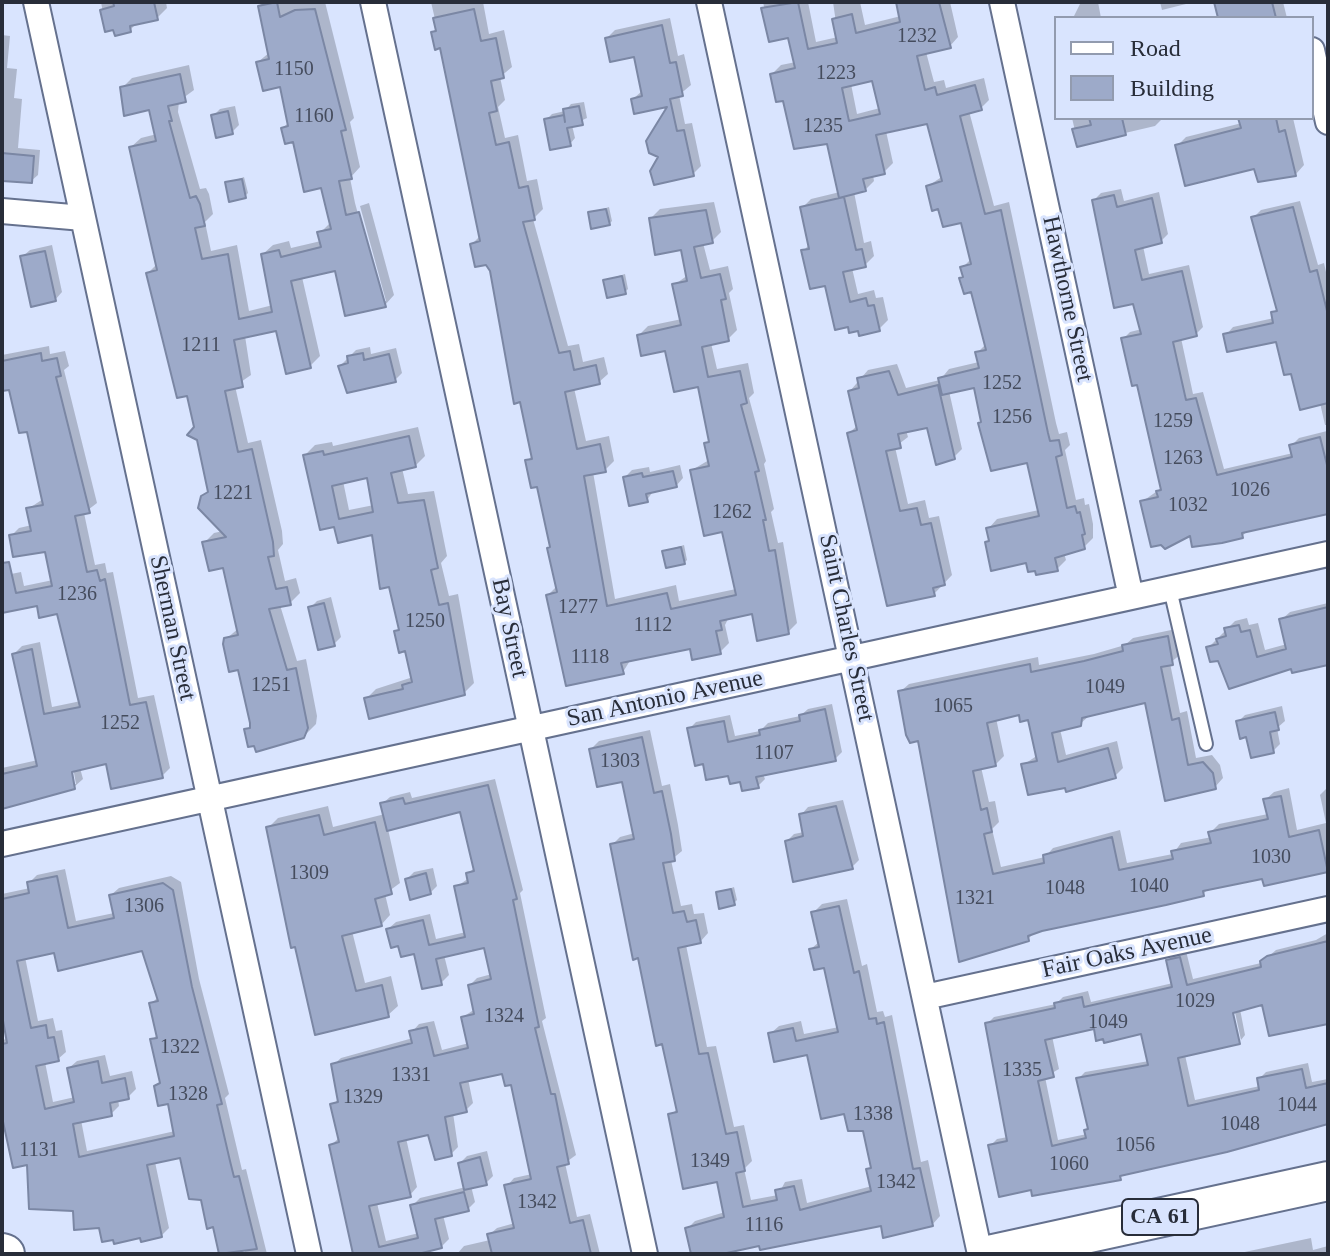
<!DOCTYPE html>
<html>
<head>
<meta charset="utf-8">
<style>
	body { margin:0 }
	#map { position:relative; width:1330px; height:1256px; overflow:hidden; background:#d9e4fe; font-family:Georgia,serif }
	canvas { display:block }
	.frame { position:absolute; inset:0; border:4px solid #282d39; pointer-events:none }
	.legend { position:absolute; left:1054px; top:16px; width:260px; height:104px; box-sizing:border-box; background:#d9e4fe; border:2px solid #929baf; margin:0; padding:10px 14px; list-style:none; font-size:24px; color:#282d39 }
	.legend li { display:flex; align-items:center; gap:16px; height:40px }
	.legend b { width:40px; border:2px solid #929baf }
</style>
</head>
<body>
<div id="map">
<canvas width="1330" height="1256"></canvas>
<div class="frame"></div>
<ul class="legend">
<li><b style="height:10px;background:#fff"></b>Road</li>
<li><b style="height:22px;background:#9daac9"></b>Building</li>
</ul>
</div>
<script>
const g = document.querySelector('canvas').getContext('2d');
g.lineJoin = 'round';
function fillPath(path, color) { g.fillStyle = color; g.fill(path, 'evenodd'); }
function stroke(path, color, width, dash) { g.strokeStyle = color; g.lineWidth = width; g.lineCap = dash ? 'butt' : 'round'; g.setLineDash(dash || []); g.stroke(path); }
function write(font, color, halo, rows, align = 'center') {
  g.font = font + ' Georgia,serif'; g.lineWidth = 6; g.setLineDash([]); g.textBaseline = 'middle'; g.strokeStyle = halo; g.fillStyle = color; for (const [text, x, y, turn = 0] of rows) {
    g.save(); g.translate(x, y); g.rotate((+turn || 0) * Math.PI / 180); g.textAlign = isNaN(turn) ? turn : align; if (halo) g.strokeText(text, 0, 0); g.fillText(text, 0, 0); g.restore();
  }
}
const shadow = new Path2D(`
	M101,2H166L167,8L157,18L138,22L130,30L106,29Z
	M260,2H325L354,118L350,122L360,167L350,178L355,203L382,301H386L360,206L369,203L394,295L385,305L337,269L302,277L320,356L310,366L278,328L245,336L251,375L235,386L248,443L261,440L282,531L283,544L278,550L285,581L296,578L300,593L290,603L280,605L297,661L306,659L317,716L316,724L306,734L294,738L246,730L252,724L239,668L226,639L239,628L225,565L204,543L214,533L223,531L203,497L210,490L188,393L148,273L157,264L131,147L141,138L157,134L151,107L122,88L132,78L189,65L194,90L179,101L178,112L200,189L206,188L209,194L213,214L205,222L211,251L237,245L249,311L273,305L263,254L273,245L289,241L291,248L321,241L320,233L331,222L323,185L283,128L289,122L281,85L258,62L270,52Z
	M431,2H483L489,34L504,30L512,67L500,77L505,100L498,107L505,138L518,135L527,181L537,179L543,209L533,219L568,346L579,344L583,362L604,357L608,374L599,382L574,388L586,441L609,436L614,461L605,470L593,472L615,599L676,585L679,601L736,589L724,529L692,470L709,460L706,444L710,439L699,385L667,348L639,335L648,326L682,319L674,285L688,275L682,247L651,218L660,209L714,202L721,232L712,241L703,243L710,270L728,266L733,289L729,293L737,330L728,339L711,343L717,369L748,363L754,393L749,398L766,461L764,464L774,509L771,512L778,543L783,542L797,623L788,632L753,612L729,617L725,625L729,643L720,652L691,646L631,659L623,672L548,595L557,586L538,484L527,461L533,455L492,271L472,244L481,235L441,46L433,32L437,28Z
	M763,2H808L816,42L838,37L833,2H860L865,25L901,16L898,2H950L958,37L950,46L926,52L934,82L944,80L946,88L984,78L989,100L981,108L969,111L994,206L1009,202L1056,423L1059,434L1067,432L1070,445L1065,450L1076,500L1084,498L1085,505L1089,504L1093,524V538L1084,547L1064,553L1066,560L1057,569L987,543L991,539L989,528L997,519L1039,510L1028,461L983,420L975,386L949,391L962,449L954,457L929,426L906,430L908,437L895,447L908,504L925,500L929,518L939,516L952,575L934,594L849,433L858,425L850,391L868,370L897,364L906,388L940,380L949,369L979,362L977,353L986,344L973,290L962,268L972,258L962,220L940,207L928,186L943,176L929,122L886,131L893,163L884,172L873,175L874,181L865,190L854,192L864,243L871,241L874,256L865,265L852,268L858,294L874,290L876,298L883,297L888,320L879,329L827,284L803,251L810,244L802,208L811,199L840,192L829,142L785,99L772,74L781,65L796,62L789,35L771,39ZM874,79L880,108L857,114L851,84Z
	M1081,2H1098L1101,18H1073Z
	M1160,2H1194L1162,10Z
	M1216,2H1283L1287,18H1220Z
	M670,18L678,56L684,54L691,85L679,95L685,124L692,123L701,166L693,174L661,156L671,104L633,99L642,91L636,55L607,38L615,30Z
	M2,29V35L10,36L7,68L17,69L14,98L22,99L18,148L40,150L38,175L31,181L2,179Z
	M584,102L587,118L572,125L575,138L570,144L546,120L552,114L565,111L571,104Z
	M235,106L239,125L232,132L213,116L220,109Z
	M1072,118H1163L1155,126L1078,144Z
	M1240,118H1293L1304,165L1296,174L1259,180L1256,167L1177,146L1186,137L1242,123Z
	M244,177L248,193L245,196L227,183Z
	M1121,189L1124,201L1159,192L1168,234L1161,241L1143,246L1149,274L1189,265L1203,327L1196,334L1181,338L1193,394L1203,392L1224,469L1293,453L1291,446L1299,438L1327,431L1328,512L1250,529L1242,536L1191,533L1161,543L1143,501L1163,487L1138,383L1123,339L1130,332L1142,329L1135,302L1094,200L1101,193Z
	M1300,201L1318,265L1324,263L1328,281V425H1325L1320,403L1293,371L1277,340L1226,335L1233,327L1274,318L1273,313L1278,308L1253,218L1261,210Z
	M609,207L612,221L609,224L590,213Z
	M52,245L62,292L55,300L22,257L30,250Z
	M625,274L628,289L625,292L605,280Z
	M49,346L50,354L65,351L69,366L64,370L97,503L84,513L95,565L105,563L107,573L113,572L138,698L154,695L170,768L162,776L107,761L80,768L83,779L74,787L2,805V768L38,760L14,654L22,646L40,642L52,707L81,701L59,612L38,604L2,606V579L6,575L21,572L24,586L53,580L47,550L11,536L19,528L32,525L28,509L43,499L29,429L11,389L2,391V355ZM72,762L76,784H72L68,763Z
	M370,347L371,354L396,348L402,373L395,380L340,366L356,350Z
	M418,427L425,456L415,466L402,468L408,494L434,491L447,556L441,563L449,596L458,594L474,683L464,693L366,699L376,689L413,677L406,649L396,632L401,628L391,585L373,533L336,525L305,455L315,445L332,442L333,446ZM368,476L374,505L349,510L343,481Z
	M680,465L683,478L676,486L654,490L647,500L625,477L632,470L649,467L650,472Z
	M684,545L687,560L684,563L664,551Z
	M331,597L341,637L334,644L310,608L317,601Z
	M1328,603V664L1293,666L1220,658L1208,648L1235,621L1247,618L1249,625L1258,623L1265,650L1287,644L1281,620L1290,612Z
	M1176,629L1181,654L1170,663L1180,713L1187,711L1196,758L1212,755L1220,765L1223,778L1215,787L1167,799L1147,701L1089,716L1080,724L1060,729L1066,755L1117,741L1123,768L1115,776L1023,765L1038,755L1030,718L1020,713L996,718L1004,756L996,764L981,767L989,802L995,801L999,822L992,829L1001,867L1045,857L1053,848L1120,830L1127,863L1173,854L1181,843L1212,837L1211,832L1219,824L1268,814L1265,800L1274,792L1289,788L1297,830L1326,823L1320,795L1328,787V872L1265,884L1264,876L1209,888L1203,894L1036,931L1028,939L960,959L919,738L900,692L909,684L1038,657L1039,665L1094,654L1125,645L1133,638Z
	M832,704L842,752L835,759L763,774L765,779L758,786L705,762L689,729L696,722L730,715L735,736L760,731L768,723L800,716L808,709Z
	M1282,706L1285,721L1277,728L1280,744L1273,751L1248,735L1238,722L1245,715Z
	M650,730L662,786L670,784L678,825L682,851L671,860L681,906L692,904L694,914L704,913L708,933L700,942L686,945L707,1047L716,1046L734,1127L744,1125L752,1161L744,1169L751,1200L778,1195L785,1182L802,1179L807,1203L872,1186L868,1170L873,1165L864,1129L846,1112L809,1053L770,1034L779,1026L801,1021L804,1034L839,1027L826,965L811,949L820,941L814,912L822,904L847,899L862,966L867,964L877,1012L883,1011L885,1017L892,1015L921,1162L928,1160L940,1216L932,1225L882,1223L716,1254H693L687,1229L695,1221L725,1212L718,1180L671,1115L678,1108L664,1042L612,845L620,837L635,833L624,779L591,749L599,741Z
	M495,779L523,890L520,893L546,1018L542,1021L576,1155L565,1163L577,1217L590,1214L600,1254H457L464,1246L490,1240L489,1235L497,1228L515,1223L507,1186L514,1178L532,1174L513,1082L504,1071L468,1079L473,1103L466,1110L453,1113L458,1147L451,1154L430,1133L406,1138L417,1187L410,1195L377,1203L386,1241L419,1233L413,1205L420,1198L466,1187L460,1163L467,1156L487,1151L493,1176L486,1183L471,1186L475,1202L468,1209L443,1215L449,1239L441,1247L410,1254H355L331,1145L339,1138L333,1105L339,1098L333,1065L341,1058L413,1038L412,1032L419,1024L434,1021L442,1050L469,1043L463,1017L475,1009L470,985L477,978L492,974L485,945L444,955L449,975L441,983L415,951L399,944L388,929L396,922L430,914L436,939L466,932L456,887L469,878L468,874L475,867L461,810L388,829L400,883L385,894L390,915L381,925L352,931L365,983L391,976L398,1006L388,1015L316,1032L268,828L278,818L328,806L333,827L385,814L382,804L390,797L410,792L412,798Z
	M843,800L859,860L852,867L787,841L794,834L804,832L801,815L808,807Z
	M433,868L437,886L430,893L407,879L414,872Z
	M65,869L76,921L114,913L111,895L119,888L171,876L181,882L199,979L229,1094L225,1098L242,1170L246,1169L267,1254H244L246,1249L221,1254L214,1225L182,1156L155,1162L169,1228L161,1236L142,1235L101,1226L75,1209L29,1162L2,1121V1042L6,1038L2,1004V894L30,888L29,883L37,875ZM144,949L159,996L152,1003L158,1034L153,1039L162,1081L156,1087L169,1102L175,1131L87,1151L81,1120L111,1114L119,1106L118,1099L128,1097L136,1089L132,1071L110,1076L105,1055L77,1061L69,1068L75,1097L53,1102L45,1062L58,1059L66,1052L62,1030L56,1031L53,1018L38,1021L25,957L56,951Z
	M734,887L737,900L734,903L718,893Z
	M1328,933V1022L1263,1003L1240,1009L1245,1035L1241,1040L1233,1003H1229L1237,1040H1241L1185,1055L1195,1100L1260,1086L1259,1079L1266,1072L1308,1063L1312,1082L1328,1079V1123L1126,1172L1120,1178L1033,1188L990,1146L997,1139L1008,1137L987,1024L994,1017L1056,1004L1063,997L1088,991L1091,1002L1173,983L1168,960L1175,954L1186,951L1193,979L1261,963L1276,950L1316,940ZM1095,1027L1142,1032L1149,1061L1085,1072L1078,1079L1089,1127L1087,1134L1058,1140L1045,1077L1059,1069L1052,1036Z
	M1311,1238L1313,1250L1328,1246V1254H1235Z`);
const building = new Path2D(`
	M113,2H154L158,20L130,26L131,32L115,36L113,30L105,32L100,10L114,6Z
	M277,2L280,17L295,10L315,9L346,130L341,131L352,179L339,181L346,215L359,212L386,307L345,316L335,271L291,281L311,368L286,374L276,331L234,340L243,387L225,391L238,452L252,449L273,542L274,556L268,557L276,589L287,587L291,605L269,609L287,670L296,668L308,728L304,738L256,752L254,746L248,747L244,729L250,728V723L238,670L229,672L223,644L224,638L238,635L223,568L209,571L202,542L226,537L198,508L201,496L208,492L197,440L187,435L194,427L187,396L177,398L146,273L157,270L129,147L156,141L149,110L124,116L120,87L180,74L186,102L168,106L172,121H169L190,198L196,196L200,204L205,226L195,228L202,259L228,254L239,319L272,312L261,254L279,250L281,257L321,247L317,232L331,229L321,188L304,192L293,142L285,144L281,128L288,126L280,87L263,91L256,62L269,59L258,6Z
	M798,2L808,49L837,43L832,19L852,14L856,33L900,22L896,2H939L951,48L917,56L925,90L935,87L937,95L975,85L982,110L960,116L985,214L1001,210L1048,433L1050,441L1059,440L1062,455L1056,457L1067,508L1075,506L1077,513L1080,512L1085,534L1082,535L1085,549L1055,558L1058,571L1036,575L1035,571L1028,572L1026,563L991,571L985,542L989,541L986,528L1039,516L1027,463L991,471L978,423L981,422L974,388L942,395L938,378L979,368L975,352L986,350L971,292L964,294L959,278L963,277L960,267L971,264L961,223L943,227L938,209L932,211L926,186L942,181L927,124L876,135L885,174L863,179L866,191L839,198L827,144L794,149L783,101L776,102L770,74L795,68L788,38L769,42L761,8ZM872,81L880,114L849,121L842,88Z
	M1214,2H1272L1276,18H1218Z
	M474,9L481,41L496,38L504,78L491,81L497,111L489,113L496,145L509,142L519,188L528,186L535,220L523,222L559,353L570,351L574,370L596,365L600,384L565,392L577,449L600,444L606,472L584,476L607,606L667,593L671,609L736,595L722,532L704,536L690,470L709,466L704,443L709,442L698,387L674,392L665,351L641,356L637,335L681,325L672,284L687,281L681,250L655,255L649,218L706,210L713,243L694,247L701,278L720,274L726,299L721,300L729,341L702,347L708,377L740,371L747,403L741,405L759,471L755,472L766,520H763L769,551L775,550L789,634L757,641L752,614L720,621L722,630L716,631L721,654L692,660L690,649L621,663L624,674L566,686L546,595L557,592L547,548L550,547L537,487L531,488L525,460L532,459L520,402L514,404L490,271L486,265L475,267L470,244L480,241L440,48L435,50L431,32L436,31L433,18Z
	M662,25L670,63L676,62L683,96L670,99L677,131L684,130L694,176L654,185L650,171L658,157L649,153L646,141L667,107L634,114L631,99L642,96L634,57L610,62L605,38Z
	M579,106L583,125L567,128L571,146L550,150L544,119L564,115L565,122L563,109Z
	M228,111L233,134L216,138L211,115Z
	M1089,118H1122L1126,135L1077,147L1072,129L1091,125Z
	M1238,118H1276L1279,132L1285,130L1296,176L1258,182L1254,169L1185,186L1175,145L1241,128Z
	M2,153L34,156L32,183L2,181Z
	M242,179L246,198L229,202L225,182Z
	M1114,195L1117,207L1152,198L1162,243L1135,250L1142,280L1182,271L1197,336L1173,342L1186,400L1196,398L1217,475L1292,457L1289,445L1320,437L1328,469V514L1242,533L1243,538L1222,543L1192,547L1190,536L1165,549L1161,545L1151,547L1140,501L1158,497L1156,491L1161,490L1137,385L1132,386L1121,338L1141,334L1133,304L1114,308L1092,200Z
	M844,197L856,250L862,249L866,267L843,272L850,302L866,298L868,306L874,305L880,331L859,336L858,331L849,333L848,327L835,330L825,286L810,289L801,250L809,249L800,207Z
	M1293,207L1310,272L1317,270L1328,315V403L1300,410L1291,374L1284,375L1276,342L1227,352L1223,334L1273,323L1271,312L1277,311L1251,217Z
	M606,209L610,225L591,229L588,212Z
	M45,251L56,301L31,307L20,256Z
	M622,276L626,294L607,298L603,280Z
	M41,353L42,361L57,358L61,376L56,377L90,513L75,516L87,572L97,570L100,581L105,579L130,705L146,702L163,778L111,789L106,764L72,772L75,789L2,809V774L37,766L12,654L32,649L44,714L80,707L57,614L39,618L37,606L2,613V563L9,562L16,593L52,586L45,552L13,557L9,535L31,531L26,508L43,505L27,432L19,433L9,390L2,391V361Z
	M363,353L364,360L389,354L396,382L347,393L338,366L348,363L347,356Z
	M889,371L898,395L938,385L955,459L936,465L927,428L898,434L901,448L886,451L900,511L917,508L921,525L931,523L945,585L933,588L935,596L887,606L847,433L857,430L848,391L859,388L857,378Z
	M409,436L416,467L391,473L398,503L424,500L438,568L431,570L439,605L448,603L465,695L369,719L364,698L403,689L402,685L412,682L405,651L399,653L394,631L399,630L389,587L380,589L372,535L338,543L334,527L320,530L303,455L323,451L324,455ZM367,478L373,512L339,519L332,486Z
	M673,471L677,487L646,494L648,502L629,506L623,477L642,473L643,477Z
	M681,547L685,564L666,568L662,551Z
	M324,603L335,646L318,650L308,607Z
	M1328,607V665L1292,673L1291,669L1229,689L1218,661L1210,662L1206,647L1218,644L1216,639L1226,636L1224,628L1239,625L1241,632L1250,630L1257,657L1286,649L1279,619Z
	M1168,636L1173,665L1161,667L1172,720L1179,718L1188,765L1203,762L1213,773L1216,789L1165,801L1145,703L1082,718L1081,726L1052,733L1058,762L1108,748L1116,778L1066,792L1065,788L1028,795L1021,764L1037,761L1028,720L1020,722L1019,715L987,723L996,766L973,771L981,810L987,808L992,832L984,834L993,874L1044,863L1043,855L1112,837L1119,870L1173,859L1171,851L1211,843L1208,832L1268,819L1263,799L1281,796L1289,837L1319,830L1328,872L1264,886L1262,879L1203,891L1204,896L1166,905L1042,931L1028,936L1029,941L959,962L918,741L910,743L906,735L898,691L1030,664L1031,672L1084,661L1123,651L1122,645Z
	M825,709L836,761L756,777L759,788L742,791L740,782L730,784L728,776L706,780L703,764L695,766L687,728L724,721L728,742L760,735L759,730L800,721L799,715Z
	M1275,712L1279,730L1270,732L1274,753L1251,758L1246,737L1240,739L1236,721Z
	M642,737L654,793L662,791L671,834L675,861L663,863L673,913L684,911L687,922L696,920L701,943L678,948L699,1054L708,1053L726,1134L737,1132L745,1171L736,1173L743,1207L777,1200L775,1190L794,1186L800,1210L871,1191L866,1169L871,1168L863,1131H848L844,1114L821,1119L807,1055L774,1062L768,1033L793,1028L796,1041L838,1032L824,968L814,970L809,949L819,947L811,912L839,906L854,973L859,971L869,1019L876,1018L877,1024L884,1022L913,1169L920,1168L933,1226L883,1238L881,1226L760,1250L759,1246L722,1254H691L685,1228L724,1217L717,1182L683,1189L668,1114L677,1112L662,1044L656,1046L638,958L633,960L610,844L634,839L622,782L597,787L589,749Z
	M488,785L517,899L513,900L539,1027L535,1028L551,1094H555L569,1164L557,1167L570,1223L583,1220L591,1254H492L487,1234L514,1228L504,1185L531,1179L511,1085L505,1086L502,1074L460,1083L467,1112L445,1117L452,1156L435,1160L428,1135L398,1142L411,1197L369,1206L379,1247L418,1238L410,1205L464,1192L469,1211L435,1219L442,1248L418,1254H353L329,1145L339,1142L330,1104L338,1102L331,1064L412,1043L409,1031L427,1027L434,1056L468,1048L461,1017L474,1014L468,985L491,979L484,948L436,959L442,985L422,989L414,954L401,957L398,946L391,948L386,929L423,920L429,945L465,937L454,886L468,883L466,873L474,871L460,812L387,831L380,803L403,798L405,804Z
	M836,806L853,869L793,882L785,841L803,836L799,814Z
	M319,815L324,835L375,822L392,894L375,899L382,926L342,936L356,991L382,985L389,1017L315,1035L295,947L291,948L266,827Z
	M426,873L431,894L410,900L405,879Z
	M57,876L68,928L114,918L109,895L163,883L173,890L192,987L222,1104L217,1105L230,1161L234,1177L239,1176L257,1249L219,1254L213,1227L207,1229L201,1200L189,1199L180,1158L147,1165L162,1237L141,1242L140,1238L114,1244L113,1240L102,1242L99,1228L74,1230L73,1211L29,1209L27,1165L13,1168L2,1117V1044L7,1043L2,1015V899L29,893L27,882ZM142,951L158,1001L149,1003L157,1038L150,1039L160,1083L154,1086L158,1106L168,1104L174,1136L79,1157L73,1124L112,1116L110,1103L129,1099L125,1078L102,1083L98,1061L67,1068L74,1102L45,1109L36,1066L59,1061L54,1037L48,1038L46,1025L31,1028L17,961L54,953L58,971Z
	M731,889L735,905L719,909L716,892Z
	M1328,941V1024L1269,1036L1262,1005L1233,1013L1240,1044L1178,1058L1188,1106L1259,1090L1257,1078L1302,1069L1306,1088L1328,1083V1124L1227,1152L1120,1176L1121,1180L1032,1196L1031,1190L999,1197L988,1145L1007,1141L985,1023L1055,1008L1054,1003L1082,997L1084,1007L1172,987L1166,960L1180,957L1187,985L1261,967L1260,961L1267,956ZM1094,1029L1096,1041L1103,1039L1104,1043L1141,1034L1148,1065L1076,1078L1088,1129L1084,1130L1086,1138L1052,1146L1038,1081L1054,1077L1045,1040Z
	M480,1157L487,1185L464,1190L458,1163Z`);
const service = new Path2D(`
	M1170,589L1206,744`);
const minor = new Path2D(`
	M36,2L309,1254
	M373,2L645,1254
	M709,2L980,1254
	M1002,2L1131,597
	M1312,50L1328,122
	M2,211L83,218
	M2,844L1328,554
	M925,997L1328,909`);
const primary = new Path2D(`
	M2,1253L5,1254
	M993,1254L1328,1181`);
const numberNames = [
	["1232",917,37],
	["1150",294,70],
	["1223",836,74],
	["1160",314,117],
	["1235",823,127],
	["1211",201,346],
	["1252",1002,384],
	["1256",1012,418],
	["1259",1173,422],
	["1263",1183,459],
	["1026",1250,491],
	["1221",233,494],
	["1032",1188,506],
	["1262",732,513],
	["1236",77,595],
	["1277",578,608],
	["1250",425,622],
	["1112",653,626],
	["1118",590,658],
	["1251",271,686],
	["1049",1105,688],
	["1065",953,707],
	["1252",120,724],
	["1107",774,754],
	["1303",620,762],
	["1030",1271,858],
	["1309",309,874],
	["1040",1149,887],
	["1048",1065,889],
	["1321",975,899],
	["1306",144,907],
	["1029",1195,1002],
	["1324",504,1017],
	["1049",1108,1023],
	["1322",180,1048],
	["1335",1022,1071],
	["1331",411,1076],
	["1328",188,1095],
	["1329",363,1098],
	["1044",1297,1106],
	["1338",873,1115],
	["1048",1240,1125],
	["1056",1135,1146],
	["1131",39,1151],
	["1349",710,1162],
	["1060",1069,1165],
	["1342",896,1183],
	["1342",537,1203],
	["1116",764,1226]
];
const shields = [
	[1160,1217,76]
];
const shieldNames = [
	["CA 61",1160,1217]
];
const streetNames = [
	["Hawthorne Street",1067,299,78],
	["Sherman Street",172,628,78],
	["Bay Street",509,628,78],
	["Saint Charles Street",846,628,78],
	["San Antonio Avenue",665,699,-12],
	["Fair Oaks Avenue",1127,953,-12]
];
fillPath(shadow, '#0003');
fillPath(building, '#9daac9');
stroke(building, '#7b87a4', 2);
stroke(service, '#65718e', 16);
stroke(minor, '#65718e', 28);
stroke(primary, '#65718e', 42);
stroke(service, '#fff', 12);
stroke(minor, '#fff', 24);
stroke(primary, '#fff', 38);
write('20px', '#454c5d', null, numberNames);
for (const [x, y, w] of shields) { const box = new Path2D(); box.roundRect(x - w / 2, y - 18, w, 36, 6); g.fillStyle = '#d9e4fe'; g.fill(box); stroke(box, '#282d39', 2); }
write('bold 22px', '#282d39', null, shieldNames);
write('24px', '#282d39', '#d9e4fe', streetNames);
</script>
</body>
</html>
